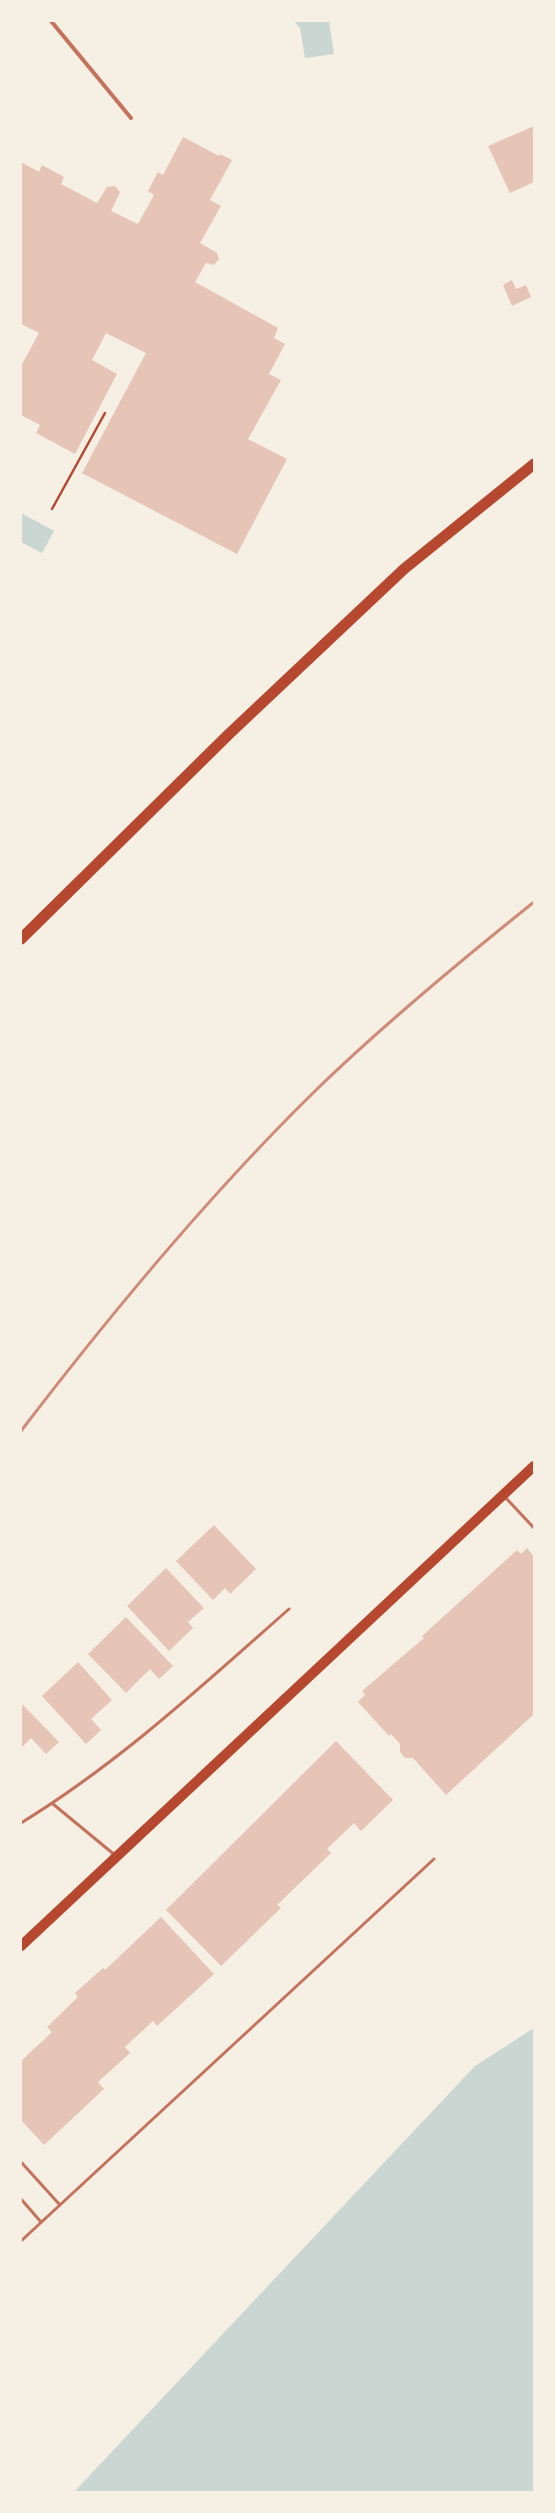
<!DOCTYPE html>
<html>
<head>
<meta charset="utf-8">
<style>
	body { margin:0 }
	#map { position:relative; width:555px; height:2513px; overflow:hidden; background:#f6efe4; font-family:"IBM Plex Sans",sans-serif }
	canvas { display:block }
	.frame { position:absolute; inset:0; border:22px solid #f6efe4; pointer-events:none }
</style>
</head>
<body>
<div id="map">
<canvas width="555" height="2513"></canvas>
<div class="frame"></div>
</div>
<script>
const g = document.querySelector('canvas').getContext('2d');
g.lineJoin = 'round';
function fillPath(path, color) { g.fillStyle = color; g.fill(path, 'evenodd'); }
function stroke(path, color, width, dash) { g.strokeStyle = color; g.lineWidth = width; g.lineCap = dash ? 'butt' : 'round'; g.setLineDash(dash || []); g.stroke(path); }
const water = new Path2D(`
	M294,21H329L334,54L305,58L300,28Z
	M21,513L54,531L42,553L21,542Z
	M534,2028V2492H74L475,2066Z`);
const building = new Path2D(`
	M534,126V182L510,193L488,146Z
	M183,137L219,156L220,154L232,160L210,200L221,206L200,243L217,253L219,259L214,265L206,263L195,282L278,328L274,338L285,344L269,374L281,380L248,439L287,459L237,554L82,473L146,353L106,333L92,360L117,374L75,454L36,433L40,425L21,415V366L39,333L21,324V162L39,172L42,165L64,177L61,184L97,203L107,187L115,186L120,192L111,211L138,224L154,195L148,191L158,172L163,175Z
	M512,280L516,289L526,285L531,297L512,306L503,285Z
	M214,1525L256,1569L230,1594L225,1588L213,1600L176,1561Z
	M527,1548L534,1557V1714L446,1795L413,1758H405L400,1752V1744L391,1734L389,1736L358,1702L365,1695L362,1691L424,1638L422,1636L517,1550L521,1554Z
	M166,1568L204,1608L188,1622L193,1628L169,1651L127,1606Z
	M126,1617L173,1666L159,1679L150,1669L126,1693L88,1654Z
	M78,1662L112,1700L91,1719L101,1730L86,1744L42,1696Z
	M21,1703L59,1742L46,1754L31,1738L21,1748Z
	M336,1741L393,1800L361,1831L354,1823L327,1849L331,1853L277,1905L281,1908L221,1966L166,1910Z
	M161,1917L214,1974L157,2026L153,2021L125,2047L130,2053L98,2082L104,2089L44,2145L21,2120V2061L52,2032L47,2027L78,1997L75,1993L103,1968L105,1970Z`);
const path = new Path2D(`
	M52,509L105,413`);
const service = new Path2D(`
	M505,1497L534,1528
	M53,1804L116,1856
	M21,1823C119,1763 203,1685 289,1609
	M21,2162L60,2205
	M21,2199L41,2222
	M21,2241L434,1859`);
const minor = new Path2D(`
	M51,21L131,118`);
const primary = new Path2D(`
	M21,1946L534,1466`);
const trunk = new Path2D(`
	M21,939L229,734L404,569L534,464`);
const rail = new Path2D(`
	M21,1431C112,1312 208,1196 315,1091C384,1024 459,962 534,902`);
fillPath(water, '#c9d6d2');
fillPath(building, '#e6c5b7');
stroke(path, '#b5482f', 2.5);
stroke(service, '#c5725c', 3);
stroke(minor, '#c5725c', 4);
stroke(primary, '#b5482f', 10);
stroke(trunk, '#b5482f', 11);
stroke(rail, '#cf8b77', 3);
</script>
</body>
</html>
